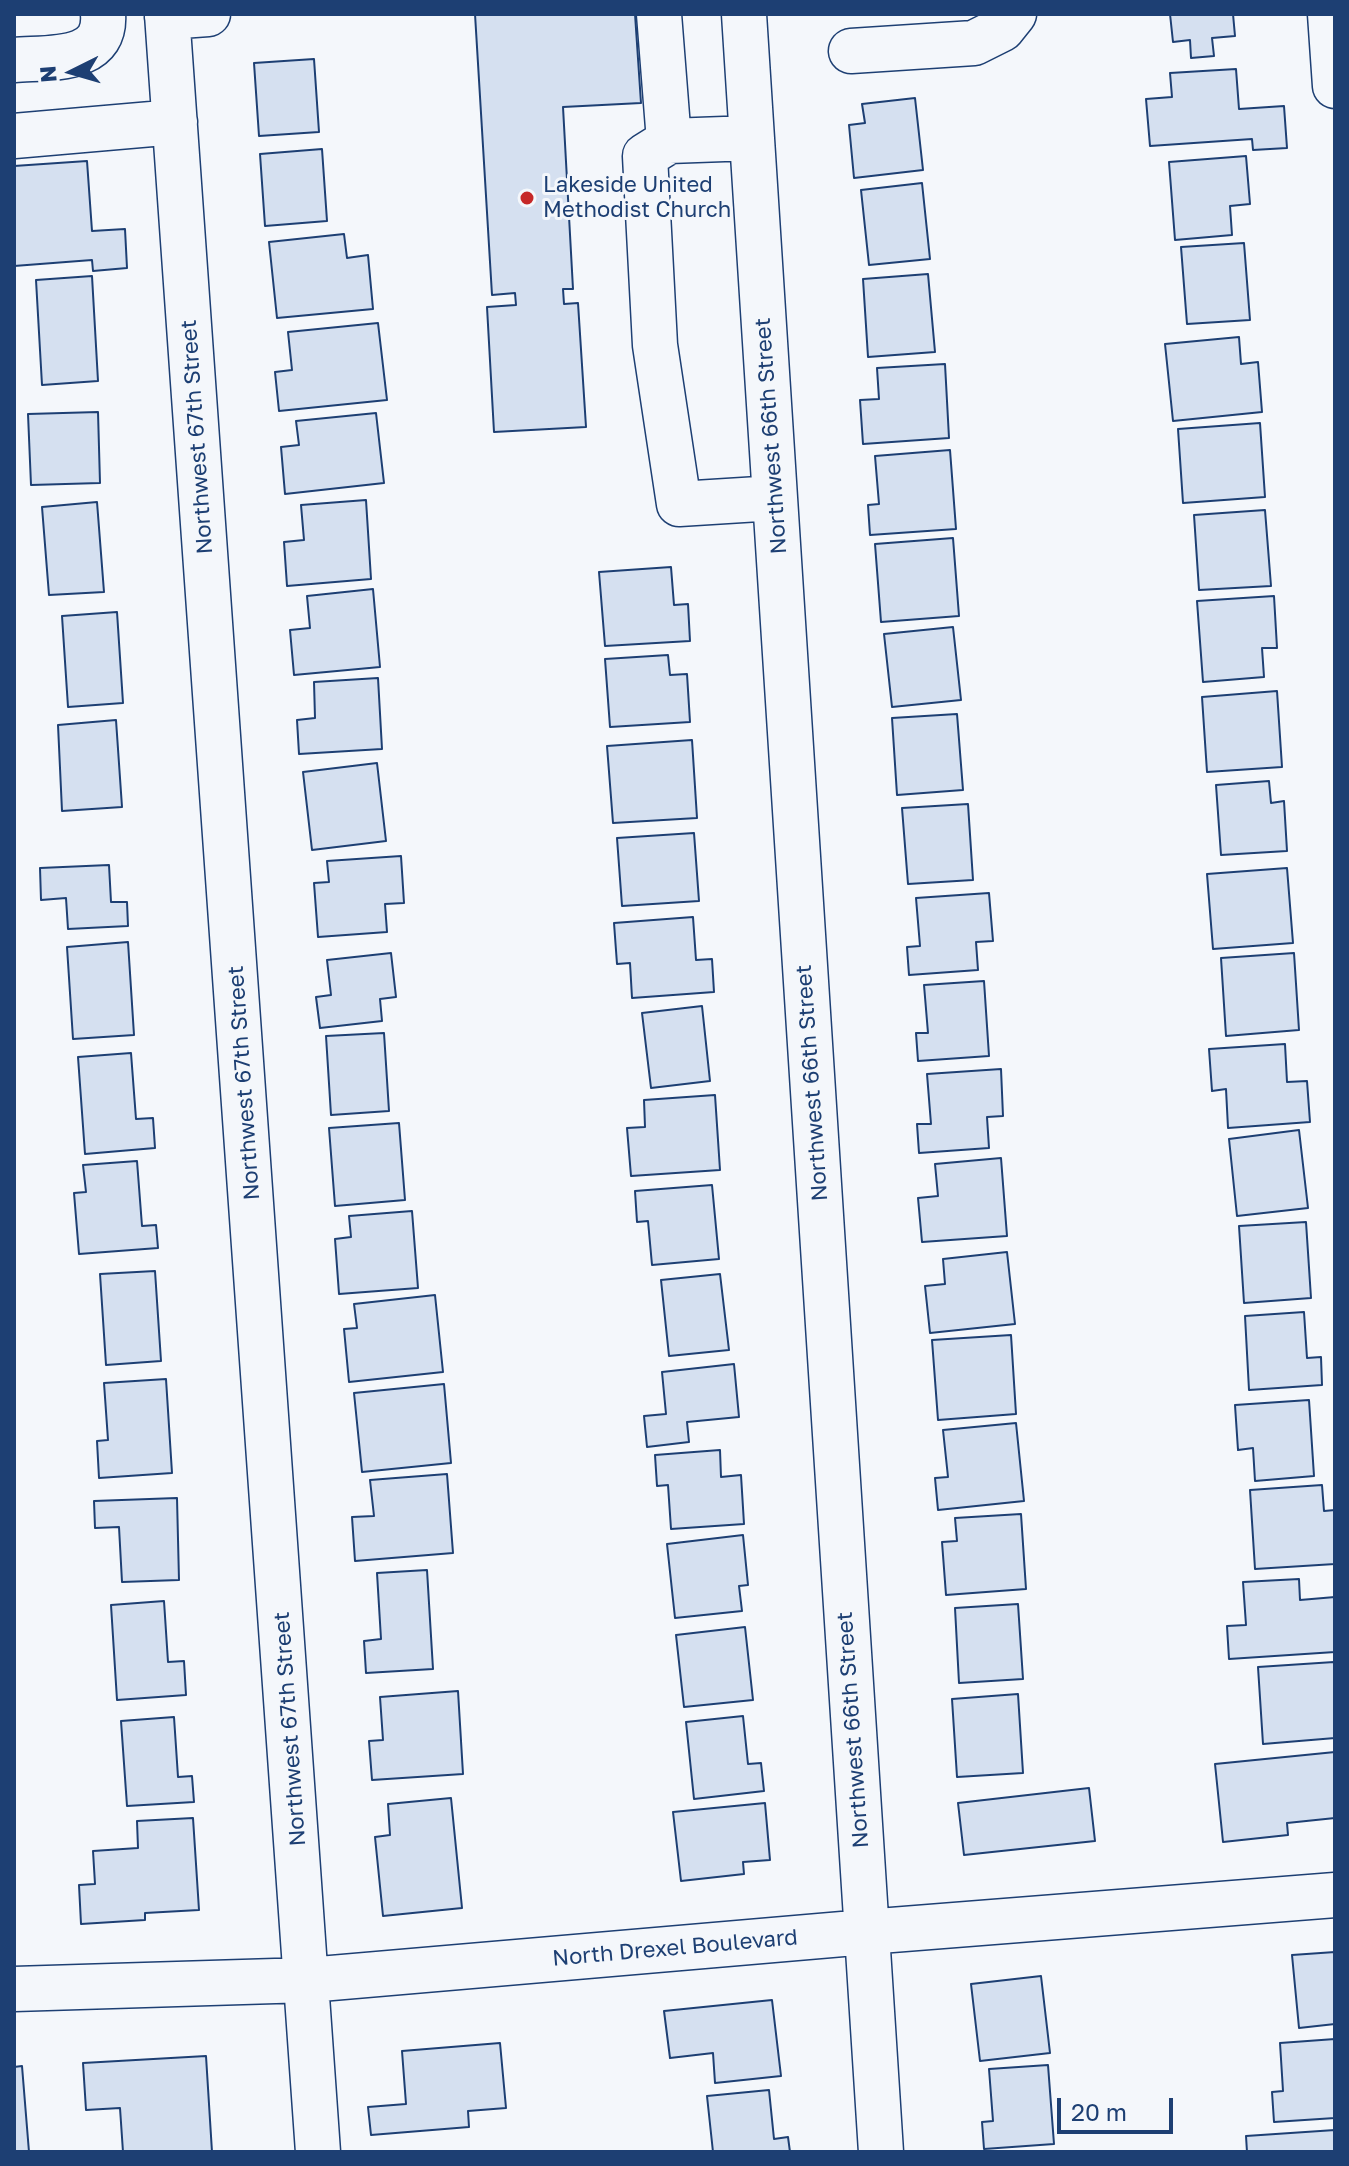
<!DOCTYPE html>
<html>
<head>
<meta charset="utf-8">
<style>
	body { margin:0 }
	#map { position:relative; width:1349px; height:2166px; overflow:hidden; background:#f4f7fb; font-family:"Golos Text",sans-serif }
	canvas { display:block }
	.frame { position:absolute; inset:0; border:16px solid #1d3f73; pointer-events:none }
	.north { position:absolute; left:32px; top:32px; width:80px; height:80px; -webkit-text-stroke:6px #f4f7fb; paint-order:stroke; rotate:265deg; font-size:22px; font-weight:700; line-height:32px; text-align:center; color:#1d3f73 }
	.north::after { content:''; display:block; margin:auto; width:28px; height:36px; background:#1d3f73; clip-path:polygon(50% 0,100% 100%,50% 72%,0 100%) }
	.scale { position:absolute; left:1057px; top:2098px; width:116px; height:36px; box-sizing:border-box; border:4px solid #1d3f73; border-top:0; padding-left:10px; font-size:24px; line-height:28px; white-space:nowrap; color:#1d3f73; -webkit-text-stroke:6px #f4f7fb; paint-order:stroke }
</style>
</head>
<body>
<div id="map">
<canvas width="1349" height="2166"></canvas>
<div class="frame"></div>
<div class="north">N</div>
<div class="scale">20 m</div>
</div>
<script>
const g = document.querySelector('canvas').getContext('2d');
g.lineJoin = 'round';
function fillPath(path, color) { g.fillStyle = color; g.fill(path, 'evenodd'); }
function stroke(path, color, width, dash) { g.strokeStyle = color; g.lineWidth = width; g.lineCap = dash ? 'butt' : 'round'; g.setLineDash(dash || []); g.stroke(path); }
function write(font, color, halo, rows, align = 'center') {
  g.font = font + ' "Golos Text",sans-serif'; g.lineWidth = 6; g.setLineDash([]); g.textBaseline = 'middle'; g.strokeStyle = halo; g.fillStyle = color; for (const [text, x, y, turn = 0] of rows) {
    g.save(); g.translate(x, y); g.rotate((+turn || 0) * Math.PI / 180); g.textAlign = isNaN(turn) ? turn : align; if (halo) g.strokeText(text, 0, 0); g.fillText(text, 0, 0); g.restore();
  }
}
const building = new Path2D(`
	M475,14H635L641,103L563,107L573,289H563L564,304L578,303L586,427L494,432L487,307L516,305L515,293L492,295Z
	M1170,14H1233L1235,36L1212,38L1214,56L1191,58L1190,40L1173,42Z
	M314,59L319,132L259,136L254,63Z
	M1236,69L1239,109L1284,106L1287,148L1253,150L1252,139L1150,146L1146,99L1172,97L1170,73Z
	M915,98L923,170L854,178L849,125L865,123L862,104Z
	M322,149L327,221L265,226L260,154Z
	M1246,156L1250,204L1230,206L1232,235L1175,240L1169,162Z
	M87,161L92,231L125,229L127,268L93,271L92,260L14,266V166Z
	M922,183L930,259L869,265L861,190Z
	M344,234L347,258L368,255L373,309L277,318L269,242Z
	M1244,243L1250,320L1187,324L1181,247Z
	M928,274L935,352L868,357L863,279Z
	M92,276L98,381L42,385L36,280Z
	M378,323L387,400L279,411L275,372L292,370L288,332Z
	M1239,337L1241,364L1258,362L1262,412L1173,421L1165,344Z
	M945,364L949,438L863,444L860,400L879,399L877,368Z
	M98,412L100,483L31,485L28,414Z
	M376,413L384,483L285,494L281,447L299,445L296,421Z
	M1260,423L1265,497L1183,503L1178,429Z
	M950,450L956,529L870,535L868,505L879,504L875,456Z
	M366,500L371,579L287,586L284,542L304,540L301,505Z
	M97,502L104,592L49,595L42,507Z
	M1265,510L1271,586L1199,590L1194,515Z
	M953,538L959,616L881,622L875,544Z
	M671,567L674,605L688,604L690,641L605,646L599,572Z
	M373,589L380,667L294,675L290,630L310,628L307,596Z
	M1274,596L1277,648H1262L1264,677L1203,682L1197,601Z
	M117,612L123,703L68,707L62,616Z
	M953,627L961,700L892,707L884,634Z
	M668,655L670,675L687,674L690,722L610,727L605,659Z
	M378,678L382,749L299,754L297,720L315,718L314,682Z
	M1277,691L1282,767L1207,772L1202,697Z
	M957,714L963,790L897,795L892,718Z
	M116,720L122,807L62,811L58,725Z
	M692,740L697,818L613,823L607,746Z
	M377,763L386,841L312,850L303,772Z
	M1269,781L1271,803L1284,801L1287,851L1221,855L1216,785Z
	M968,804L973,880L908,884L902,808Z
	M694,833L699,901L622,906L617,838Z
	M401,856L404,903L385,904L387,932L318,937L314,883L329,882L327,861Z
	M109,865L111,902H127L128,926L68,929L66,898L41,900L40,868Z
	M1287,868L1293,943L1213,949L1207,874Z
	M989,893L993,941L976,942L978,970L909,975L907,947L920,946L916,898Z
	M693,917L696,960L712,959L714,992L632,998L630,963L617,964L614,923Z
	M128,942L134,1035L73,1039L67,947Z
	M391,953L396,997L380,999L382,1021L320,1028L316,997L331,995L327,960Z
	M1294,953L1299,1030L1226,1036L1221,958Z
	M984,981L989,1056L918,1061L916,1033H928L924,985Z
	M702,1006L710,1081L651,1088L642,1013Z
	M384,1033L389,1111L331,1115L326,1036Z
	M1285,1044L1287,1082L1307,1081L1310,1122L1228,1128L1226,1089L1212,1091L1209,1049Z
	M131,1053L136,1119L153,1118L155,1148L85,1154L78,1057Z
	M1001,1069L1003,1116L987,1117L989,1148L919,1153L917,1124H931L927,1074Z
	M715,1095L720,1170L631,1176L627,1128L645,1127L644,1100Z
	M399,1123L405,1200L335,1206L329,1128Z
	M1299,1130L1308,1208L1237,1216L1229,1139Z
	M1001,1158L1007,1236L922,1242L918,1198L938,1196L935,1164Z
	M137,1161L142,1226L156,1225L158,1248L79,1254L74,1193L86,1192L83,1165Z
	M712,1185L719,1259L652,1265L648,1221L637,1222L635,1191Z
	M412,1211L418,1288L339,1294L335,1239L351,1237L349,1216Z
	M1306,1222L1311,1298L1244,1303L1239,1226Z
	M1007,1252L1015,1324L930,1333L925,1286L945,1284L943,1259Z
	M155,1271L161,1361L106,1365L100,1274Z
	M720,1274L729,1350L669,1356L661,1280Z
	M435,1295L443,1372L349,1382L344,1329L357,1328L354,1304Z
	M1304,1312L1307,1358L1321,1357L1322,1385L1249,1390L1245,1316Z
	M1011,1335L1016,1414L938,1420L932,1340Z
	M734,1364L739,1417L687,1422L689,1442L647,1447L644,1416L666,1414L662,1372Z
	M166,1379L172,1473L99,1478L97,1441L108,1440L104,1383Z
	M444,1384L451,1463L362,1472L354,1393Z
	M1309,1400L1314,1476L1255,1481L1253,1448L1238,1450L1235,1405Z
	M1016,1423L1024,1501L938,1510L935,1478L948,1477L943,1430Z
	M720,1450L721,1477L741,1475L744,1524L671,1529L668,1485L657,1486L655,1455Z
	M447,1474L453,1553L355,1561L352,1517L374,1516L370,1480Z
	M1322,1485L1324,1511L1335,1510V1564L1255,1569L1250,1490Z
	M177,1498L179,1580L122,1582L119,1527L95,1528L94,1501Z
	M1021,1514L1026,1589L946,1595L942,1542L957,1541L955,1518Z
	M743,1535L748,1585L739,1586L742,1611L675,1618L667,1544Z
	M427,1570L433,1669L366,1673L364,1641L381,1639L377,1573Z
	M1299,1579L1300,1600L1335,1597V1652L1229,1659L1227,1626L1246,1625L1243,1582Z
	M164,1601L168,1662L184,1661L186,1695L117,1700L111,1605Z
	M1018,1604L1023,1679L959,1683L955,1608Z
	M745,1627L753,1700L684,1707L676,1635Z
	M1334,1662L1335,1738L1263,1744L1258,1667Z
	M458,1691L463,1774L372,1780L369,1741L383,1740L380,1697Z
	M1018,1694L1023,1773L957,1777L952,1699Z
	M743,1716L748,1764L761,1763L764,1791L694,1799L686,1722Z
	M174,1717L178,1777L192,1776L194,1802L127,1806L121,1721Z
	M1335,1752V1818L1287,1823L1288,1835L1223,1842L1215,1764Z
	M1089,1788L1095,1841L964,1855L958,1803Z
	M451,1798L462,1908L383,1916L375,1837L390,1835L388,1804Z
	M765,1803L770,1860L743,1862L744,1874L681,1881L673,1812Z
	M193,1818L199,1910L145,1913V1920L81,1924L79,1885L95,1884L93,1851L138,1848L137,1821Z
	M1335,1952V2024L1299,2028L1292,1955Z
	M1041,1976L1050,2053L980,2061L971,1984Z
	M772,2000L781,2076L715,2083L713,2053L670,2058L664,2011Z
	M1335,2039V2118L1274,2122L1272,2092L1283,2091L1280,2043Z
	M500,2043L506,2108L468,2111L469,2127L371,2135L368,2107L406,2104L402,2051Z
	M206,2056L212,2152H123L120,2108L86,2110L83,2063Z
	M1048,2065L1054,2144L984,2149L982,2122L993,2121L989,2069Z
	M22,2066L29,2152H14V2067Z
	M769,2090L774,2139L788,2137L790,2152H713L707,2096Z
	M1335,2130V2152H1247L1246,2136Z`);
const minor = new Path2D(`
	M167,14L318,2152
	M659,14L669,141L752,138
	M744,14L881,2152
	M1330,14L1335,86
	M167,17L208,14
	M851,51L974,43L1002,29L1014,14
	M14,60C48,57 107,64 103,14
	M14,136L175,122
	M669,141L645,156L655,345L679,504L775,498
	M14,1989L308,1980L866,1932L1335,1895`);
const markers = [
	[527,198,8,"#c62828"]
];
const poiNames = [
	["Lakeside United",543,185],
	["Methodist Church",543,210]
];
const streetNames = [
	["Northwest 66th Street",771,436,-94],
	["Northwest 67th Street",197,437,-94],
	["Northwest 67th Street",244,1083,-94],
	["Northwest 66th Street",812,1083,-94],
	["Northwest 67th Street",290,1729,-94],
	["Northwest 66th Street",853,1730,-94],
	["North Drexel Boulevard",675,1948,-5]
];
fillPath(building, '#d5e0f0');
stroke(building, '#1d3f73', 2);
stroke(minor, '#1d3f73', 47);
stroke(minor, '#f4f7fb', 44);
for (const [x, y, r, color] of markers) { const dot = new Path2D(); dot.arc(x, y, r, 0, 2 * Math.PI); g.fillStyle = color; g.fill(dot); stroke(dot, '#f4f7fb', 3); }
write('22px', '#1d3f73', '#f4f7fb', poiNames, 'left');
write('22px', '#1d3f73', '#f4f7fb', streetNames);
</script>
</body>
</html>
